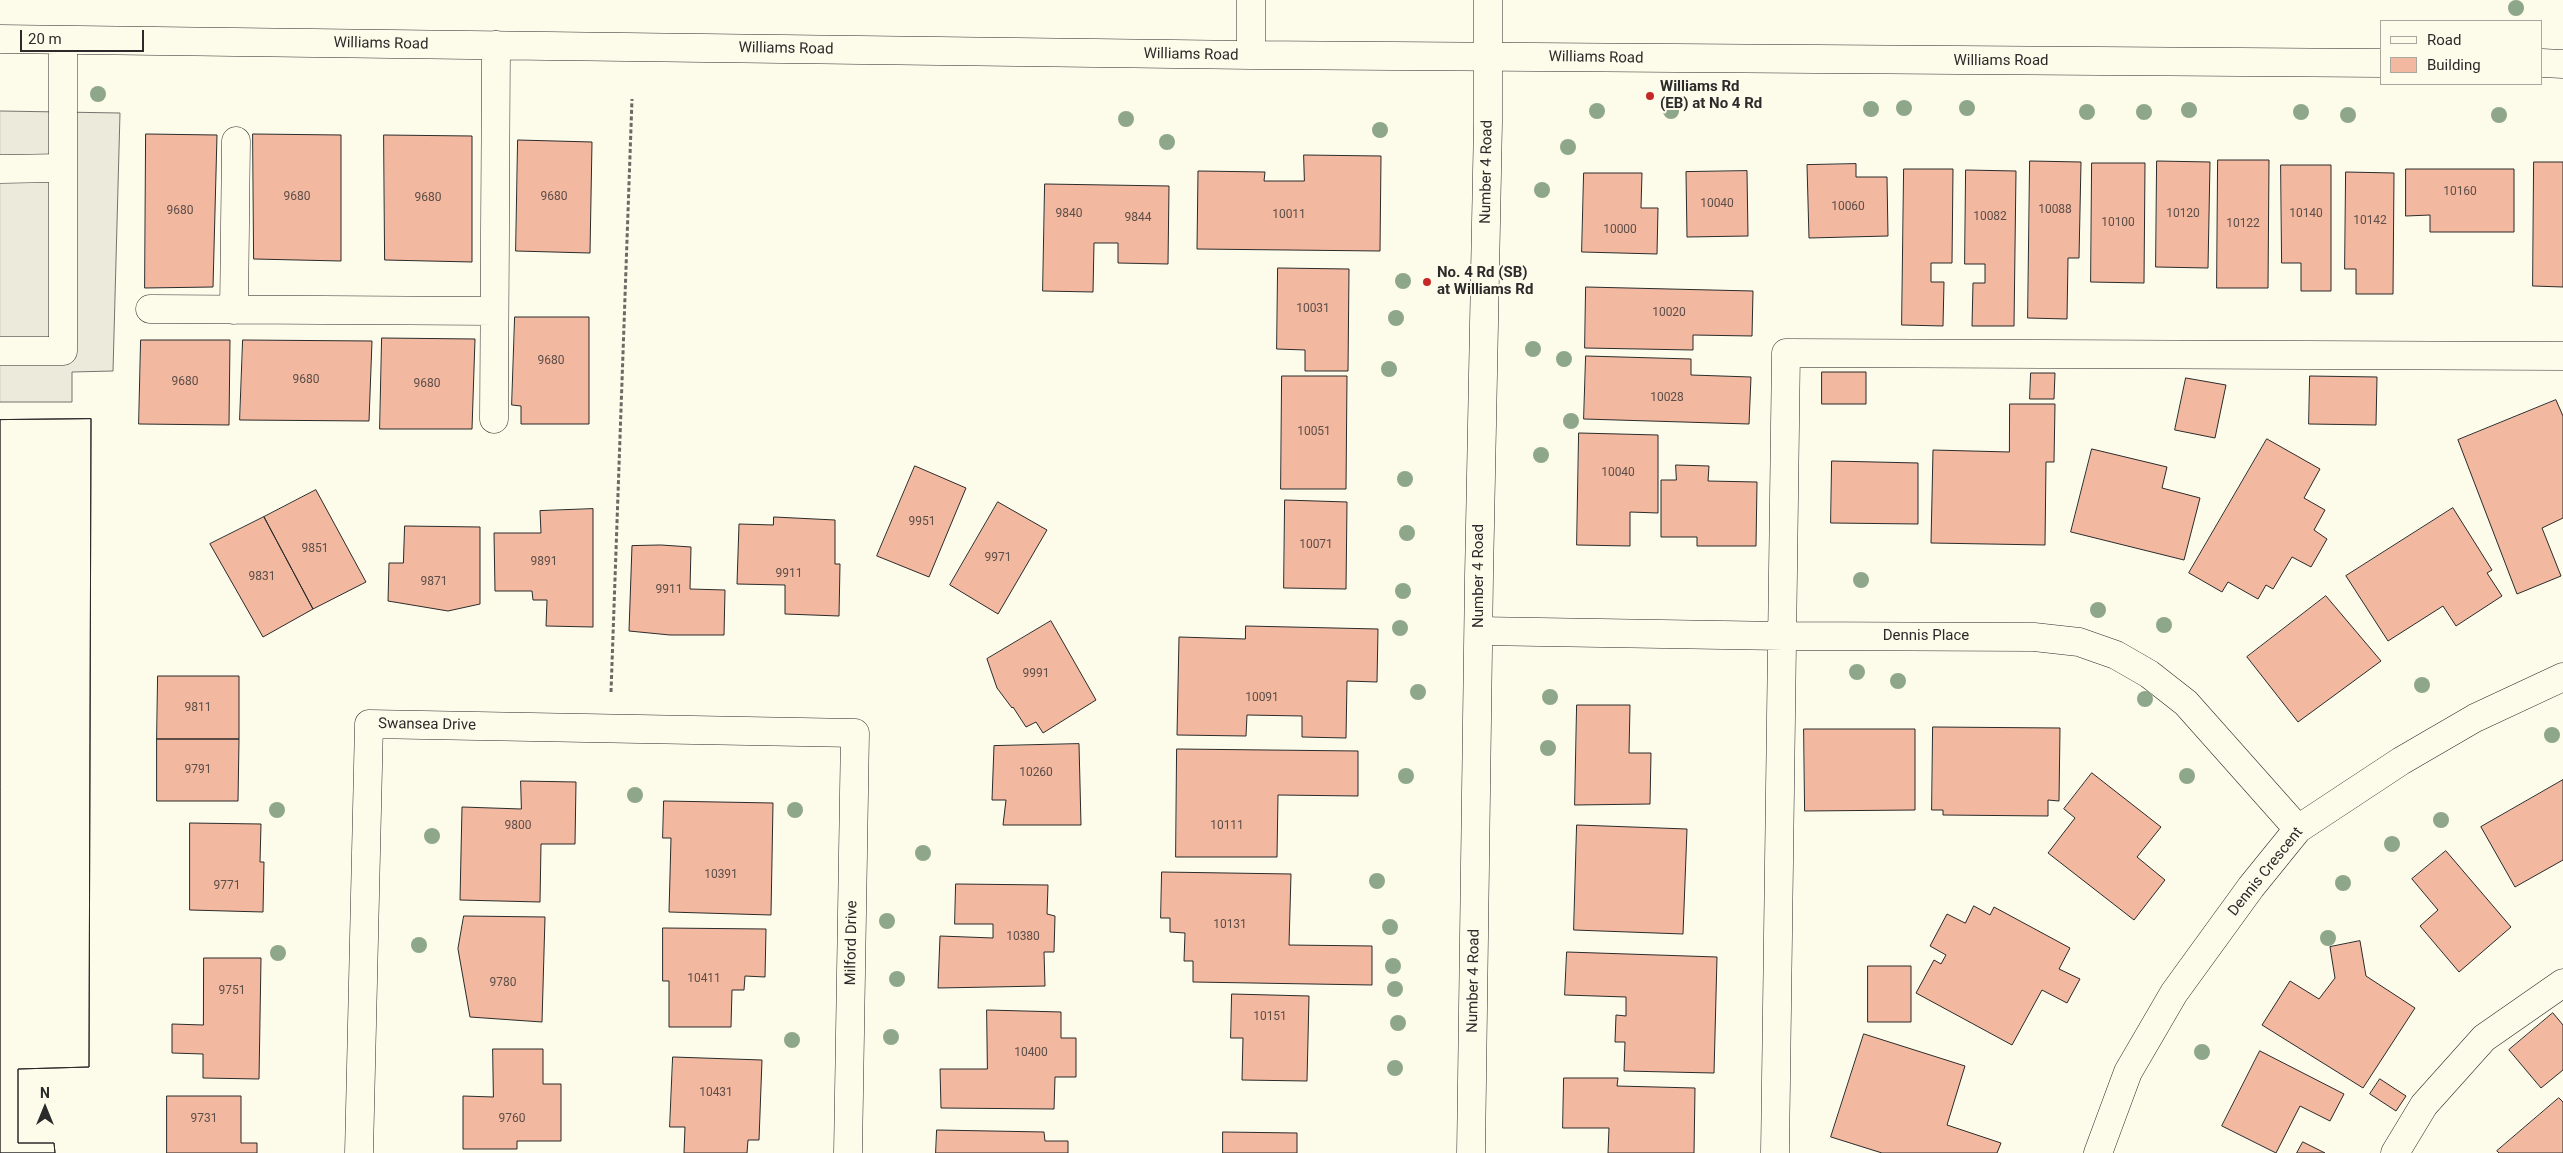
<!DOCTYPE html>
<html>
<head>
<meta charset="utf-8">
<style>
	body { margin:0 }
	#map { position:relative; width:2563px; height:1153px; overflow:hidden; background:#fdfbea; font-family:Roboto,sans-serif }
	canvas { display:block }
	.legend { position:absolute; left:2380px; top:20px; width:162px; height:65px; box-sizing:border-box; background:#fdfbea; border:1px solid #a9a89e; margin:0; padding:6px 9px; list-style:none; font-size:15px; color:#2b2b2b }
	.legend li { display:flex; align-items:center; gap:10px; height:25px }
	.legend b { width:25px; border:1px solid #a9a89e }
	.north { position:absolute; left:20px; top:1083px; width:50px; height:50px; -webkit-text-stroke:4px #fdfbea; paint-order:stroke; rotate:0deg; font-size:14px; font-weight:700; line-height:20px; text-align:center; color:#2b2b2b }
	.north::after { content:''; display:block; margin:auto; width:18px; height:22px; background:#2b2b2b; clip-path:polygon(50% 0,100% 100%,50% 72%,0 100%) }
	.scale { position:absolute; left:20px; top:30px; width:124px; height:22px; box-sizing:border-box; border:2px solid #2b2b2b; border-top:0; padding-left:6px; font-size:15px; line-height:18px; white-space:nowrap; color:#2b2b2b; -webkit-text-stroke:4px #fdfbea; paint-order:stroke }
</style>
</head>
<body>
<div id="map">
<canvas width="2563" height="1153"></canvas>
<ul class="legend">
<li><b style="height:6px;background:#fdfbea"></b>Road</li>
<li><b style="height:14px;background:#f2b8a0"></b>Building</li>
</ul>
<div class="north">N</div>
<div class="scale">20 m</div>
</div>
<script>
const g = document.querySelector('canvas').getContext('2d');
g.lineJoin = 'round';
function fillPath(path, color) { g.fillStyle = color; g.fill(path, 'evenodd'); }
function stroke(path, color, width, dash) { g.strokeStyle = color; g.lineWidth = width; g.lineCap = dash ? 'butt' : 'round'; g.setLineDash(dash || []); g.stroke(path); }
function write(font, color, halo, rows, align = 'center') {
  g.font = font + ' Roboto,sans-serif'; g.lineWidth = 4; g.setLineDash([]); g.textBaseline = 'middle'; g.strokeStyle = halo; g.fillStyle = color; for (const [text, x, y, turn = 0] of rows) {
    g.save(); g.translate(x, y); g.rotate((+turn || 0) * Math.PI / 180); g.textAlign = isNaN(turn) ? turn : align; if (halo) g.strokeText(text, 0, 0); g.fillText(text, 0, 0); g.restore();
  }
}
const parking = new Path2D(`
	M0,111L120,113L113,371L72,372V402H0Z`);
const building = new Path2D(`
	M146,134L217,135L213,287L145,288Z
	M253,134L341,135V261L254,259Z
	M384,135L472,136V262L385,260Z
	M518,140L592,142L590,253L516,251Z
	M1304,155L1381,156L1380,251L1197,249L1198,171L1265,172L1264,181H1304Z
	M2218,160H2269L2268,288H2217Z
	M2030,161L2081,162L2079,258H2068L2067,319L2028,318Z
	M2157,161L2210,162L2208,268L2156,267Z
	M2534,162H2563V287L2533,286Z
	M2092,163H2145L2144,283L2091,282Z
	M1856,164V177H1887L1888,236L1809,238L1807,165Z
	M2281,165H2331V291H2301V263H2282Z
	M1904,169H1953L1952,263H1931V282H1944L1943,326L1902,325Z
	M2406,169H2514V232H2430V215L2406,216Z
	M1966,170L2016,171L2014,326H1972L1973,283H1985V264H1965Z
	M1747,171L1748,236L1687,237L1686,172Z
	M2346,172L2394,173L2393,294H2356V269H2345Z
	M1584,173H1642L1641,208H1658L1657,254L1582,252Z
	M1045,184L1169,186L1168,264L1118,263V243H1094L1093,292L1043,291Z
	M1278,268L1349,269L1348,371H1305V350L1277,349Z
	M1586,287L1753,291L1752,336L1693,335V350L1585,348Z
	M515,317H589V424H521V406L512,405Z
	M382,338L475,339L472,429H380Z
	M141,340H230L229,425L139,424Z
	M243,340L372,341L369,421L240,420Z
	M1586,356L1691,359V375L1751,377L1749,424L1584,419Z
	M1822,372H1866V404H1822Z
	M2031,373H2055L2054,399H2030Z
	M1282,376H1347L1346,489H1281Z
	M2310,376L2377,377L2376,425L2309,424Z
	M2186,378L2226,385L2215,438L2175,430Z
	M2556,400L2563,416V518L2542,528L2561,576L2517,594L2458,440Z
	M2010,404H2055L2054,462H2046L2045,545L1931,543L1933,450L2009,452Z
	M91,419L89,1067L18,1069V1143H54L55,1153H0V420Z
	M91,419L89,1067L18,1069V1143H54L55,1153H0V420Z
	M1579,433L1658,435V513L1630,512V546L1577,545Z
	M2267,439L2320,469L2304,498L2325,510L2314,530L2327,539L2311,567L2292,557L2273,589L2266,585L2258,599L2228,582L2222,592L2189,573Z
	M2092,449L2167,467L2162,488L2200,498L2184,560L2071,532Z
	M1832,461L1918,463V524L1831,523Z
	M1676,465L1709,466L1708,481L1757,482L1756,546H1697V537H1661V480H1676Z
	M915,466L966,488L929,577L877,556Z
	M316,490L366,582L313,609L264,517Z
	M1285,500L1347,502L1346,589L1284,588Z
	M998,502L1047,530L998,614L950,585Z
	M2453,508L2492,570L2487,573L2502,596L2456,626L2443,606L2388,641L2346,576Z
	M593,509V627L546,626L547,600H533L532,591H495L494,533H541L540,511Z
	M264,517L313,609L263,637L210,544Z
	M774,517L835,520V564H840L839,616L785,614V585L737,584L739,524L773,525Z
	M405,526L480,527V604L448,611L388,601L389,563H403Z
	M661,545L691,547L690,589L725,590L724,635H670L629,631L632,546Z
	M2326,596L2381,661L2298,722L2247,657Z
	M1051,621L1096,700L1043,733L1036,722L1026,727L1013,707L1012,708L997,688L987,659Z
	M1246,626L1378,629L1377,682L1347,681L1346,738L1302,737V716L1247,715L1246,736L1177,735L1179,637L1245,639Z
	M158,676H239V739H157Z
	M1577,705H1630L1629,753H1651L1650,804L1575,805Z
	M1933,727L2060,728L2059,801L2048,800V816L1943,815V810H1932Z
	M1804,729H1915V810L1805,811Z
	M157,739H239L238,801H157Z
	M1079,744L1081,825H1003L1006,800H992L994,746Z
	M1177,749L1358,751V796L1278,795L1277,857H1176Z
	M2092,773L2161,827L2137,857L2165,880L2134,920L2048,853L2075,818L2064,809Z
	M2563,780V860L2515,887L2481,827Z
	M521,781L576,782L575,844H541L540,902L460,900L462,807L521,809Z
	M664,801L773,803L771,915L669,912L671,838H663Z
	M190,823L261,824L260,862H264L263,912L190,910Z
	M1577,825L1687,829L1683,934L1574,930Z
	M2446,851L2511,927L2459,972L2420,926L2438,910L2412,879Z
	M1162,872L1291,874L1289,945L1372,946V985L1193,982V961H1184L1185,933L1170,932V918H1161Z
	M956,884L1048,885L1047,914L1055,916L1054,952H1044L1045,986L938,988L940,936L993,938V924H955Z
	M1974,906L1990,915L1994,907L2070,948L2059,969L2080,979L2067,1003L2042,990L2012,1045L1916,993L1934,960L1941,964L1946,955L1930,946L1947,914L1965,923Z
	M464,916L545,917L542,1022L470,1017L458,949Z
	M663,928L766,929L765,977L745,976L744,990H732L731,1027H669V981H663Z
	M2360,941L2366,976L2415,1008L2363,1088L2262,1025L2290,981L2319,999L2335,978L2330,947Z
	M1567,952L1717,957L1714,1073L1624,1071L1625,1042H1615L1616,1015L1626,1016V997L1565,995Z
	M204,958H261L259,1079L203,1078V1054L172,1053V1024L203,1025Z
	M1868,966H1911V1022H1868Z
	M1232,994L1309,996L1307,1081L1242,1080L1243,1038H1231Z
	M987,1010L1061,1012V1038H1076V1077H1055L1054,1109L941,1108L940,1069H987Z
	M2553,1013L2563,1025V1070L2541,1088L2509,1050Z
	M1864,1034L1965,1066L1947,1125L2001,1143L1997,1153H1882L1831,1137Z
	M493,1049H543V1084H561V1141H517V1149H463V1096L493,1097Z
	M2260,1051L2344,1094L2330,1121L2300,1106L2276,1153L2222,1126Z
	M673,1057L762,1060L759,1140H748L747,1153H684L685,1127H670Z
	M1564,1078H1618L1617,1086L1695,1088L1694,1153H1608L1609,1128H1563Z
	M2380,1079L2406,1096L2396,1111L2370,1094Z
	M167,1096H241V1143H257V1153H167Z
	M2559,1098L2563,1102V1153H2499L2497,1151Z
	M937,1130L1044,1132L1045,1141H1068V1153H936Z
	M1223,1132L1297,1133V1153H1223Z
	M2303,1142L2325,1153H2297Z`);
const path = new Path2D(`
	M611,692L632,99`);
const minor = new Path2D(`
	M1251,0V55
	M0,39L1251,55L2382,63
	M2542,63L2563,64
	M0,169L63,168
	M150,309L494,311
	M234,310L236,141
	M0,351H63V40
	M494,419L496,45
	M1479,631L1783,636L2034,637L2079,642L2116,655L2149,674L2186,703L2298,829
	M359,1153L369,724L855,733L848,1153
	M1775,1153L1786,353L2563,356
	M2098,1153L2128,1072L2174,993L2251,887L2298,829L2401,761L2475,718L2563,677
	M2395,1153L2424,1105L2484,1038L2563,983`);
const major = new Path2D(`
	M1471,1153L1479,576L1488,122V0`);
const trees = [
	[2516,8],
	[98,94],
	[1904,108],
	[1967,108],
	[1871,109],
	[2189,110],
	[1597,111],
	[1671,111],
	[2087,112],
	[2144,112],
	[2301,112],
	[2348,115],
	[2499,115],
	[1126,119],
	[1380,130],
	[1167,142],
	[1568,147],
	[1542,190],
	[1403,281],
	[1396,318],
	[1533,349],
	[1564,359],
	[1389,369],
	[1571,421],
	[1541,455],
	[1405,479],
	[1407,533],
	[1861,580],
	[1403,591],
	[2098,610],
	[2164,625],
	[1400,628],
	[1857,672],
	[1898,681],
	[2422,685],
	[1418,692],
	[1550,697],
	[2145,699],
	[2552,735],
	[1548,748],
	[1406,776],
	[2187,776],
	[635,795],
	[277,810],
	[795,810],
	[2441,820],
	[432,836],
	[2392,844],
	[923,853],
	[1377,881],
	[2343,883],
	[887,921],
	[1390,927],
	[2328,938],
	[419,945],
	[278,953],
	[1393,966],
	[897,979],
	[1395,989],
	[1398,1023],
	[891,1037],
	[792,1040],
	[2202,1052],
	[1395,1068]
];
const markers = [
	[1650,96,5,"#c62828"],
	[1427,282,5,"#c62828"]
];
const numberNames = [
	["10160",2460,192],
	["9680",297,197],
	["9680",554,197],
	["9680",428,198],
	["10040",1717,204],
	["10060",1848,207],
	["10088",2055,210],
	["9680",180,211],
	["9840",1069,214],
	["10120",2183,214],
	["10140",2306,214],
	["10011",1289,215],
	["10082",1990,217],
	["9844",1138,218],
	["10142",2370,221],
	["10100",2118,223],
	["10122",2243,224],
	["10000",1620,230],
	["10031",1313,309],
	["10020",1669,313],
	["9680",551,361],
	["9680",306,380],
	["9680",185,382],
	["9680",427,384],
	["10028",1667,398],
	["10051",1314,432],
	["10040",1618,473],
	["9951",922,522],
	["10071",1316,545],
	["9851",315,549],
	["9971",998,558],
	["9891",544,562],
	["9911",789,574],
	["9831",262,577],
	["9871",434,582],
	["9911",669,590],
	["9991",1036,674],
	["10091",1262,698],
	["9811",198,708],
	["9791",198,770],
	["10260",1036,773],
	["9800",518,826],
	["10111",1227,826],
	["10391",721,875],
	["9771",227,886],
	["10131",1230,925],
	["10380",1023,937],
	["10411",704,979],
	["9780",503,983],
	["9751",232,991],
	["10151",1270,1017],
	["10400",1031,1053],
	["10431",716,1093],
	["9731",204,1119],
	["9760",512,1119]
];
const streetNames = [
	["Williams Road",381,44,1],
	["Williams Road",786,49,1],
	["Williams Road",1191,55,1],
	["Williams Road",1596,58,1],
	["Williams Road",2001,61],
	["Number 4 Road",1487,172,-89],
	["Number 4 Road",1479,576,-90],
	["Dennis Place",1926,636],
	["Swansea Drive",427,725,1],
	["Dennis Crescent",2266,872,-51],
	["Milford Drive",852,943,-89],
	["Number 4 Road",1474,981,-89]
];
const poiNames = [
	["Williams Rd",1660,87],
	["(EB) at No 4 Rd",1660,104],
	["No. 4 Rd (SB)",1437,273],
	["at Williams Rd",1437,290]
];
fillPath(parking, '#eceadb');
stroke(parking, '#74746e', 1);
fillPath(building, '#f2b8a0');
stroke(building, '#2b2b2b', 1);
stroke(minor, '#2b2b2b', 29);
stroke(major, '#2b2b2b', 29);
stroke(path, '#6a6964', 3, [4, 2.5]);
stroke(minor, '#fdfbea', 28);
stroke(major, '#fdfbea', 28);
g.fillStyle = '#8ea78a';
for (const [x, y] of trees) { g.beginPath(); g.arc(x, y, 8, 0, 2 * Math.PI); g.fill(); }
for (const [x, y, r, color] of markers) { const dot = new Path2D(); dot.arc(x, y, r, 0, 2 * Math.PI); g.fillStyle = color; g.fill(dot); stroke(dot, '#fdfbea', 2); }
write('12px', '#5d4e48', null, numberNames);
write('15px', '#2b2b2b', '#fdfbea', streetNames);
write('bold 15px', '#2b2b2b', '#fdfbea', poiNames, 'left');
</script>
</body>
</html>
